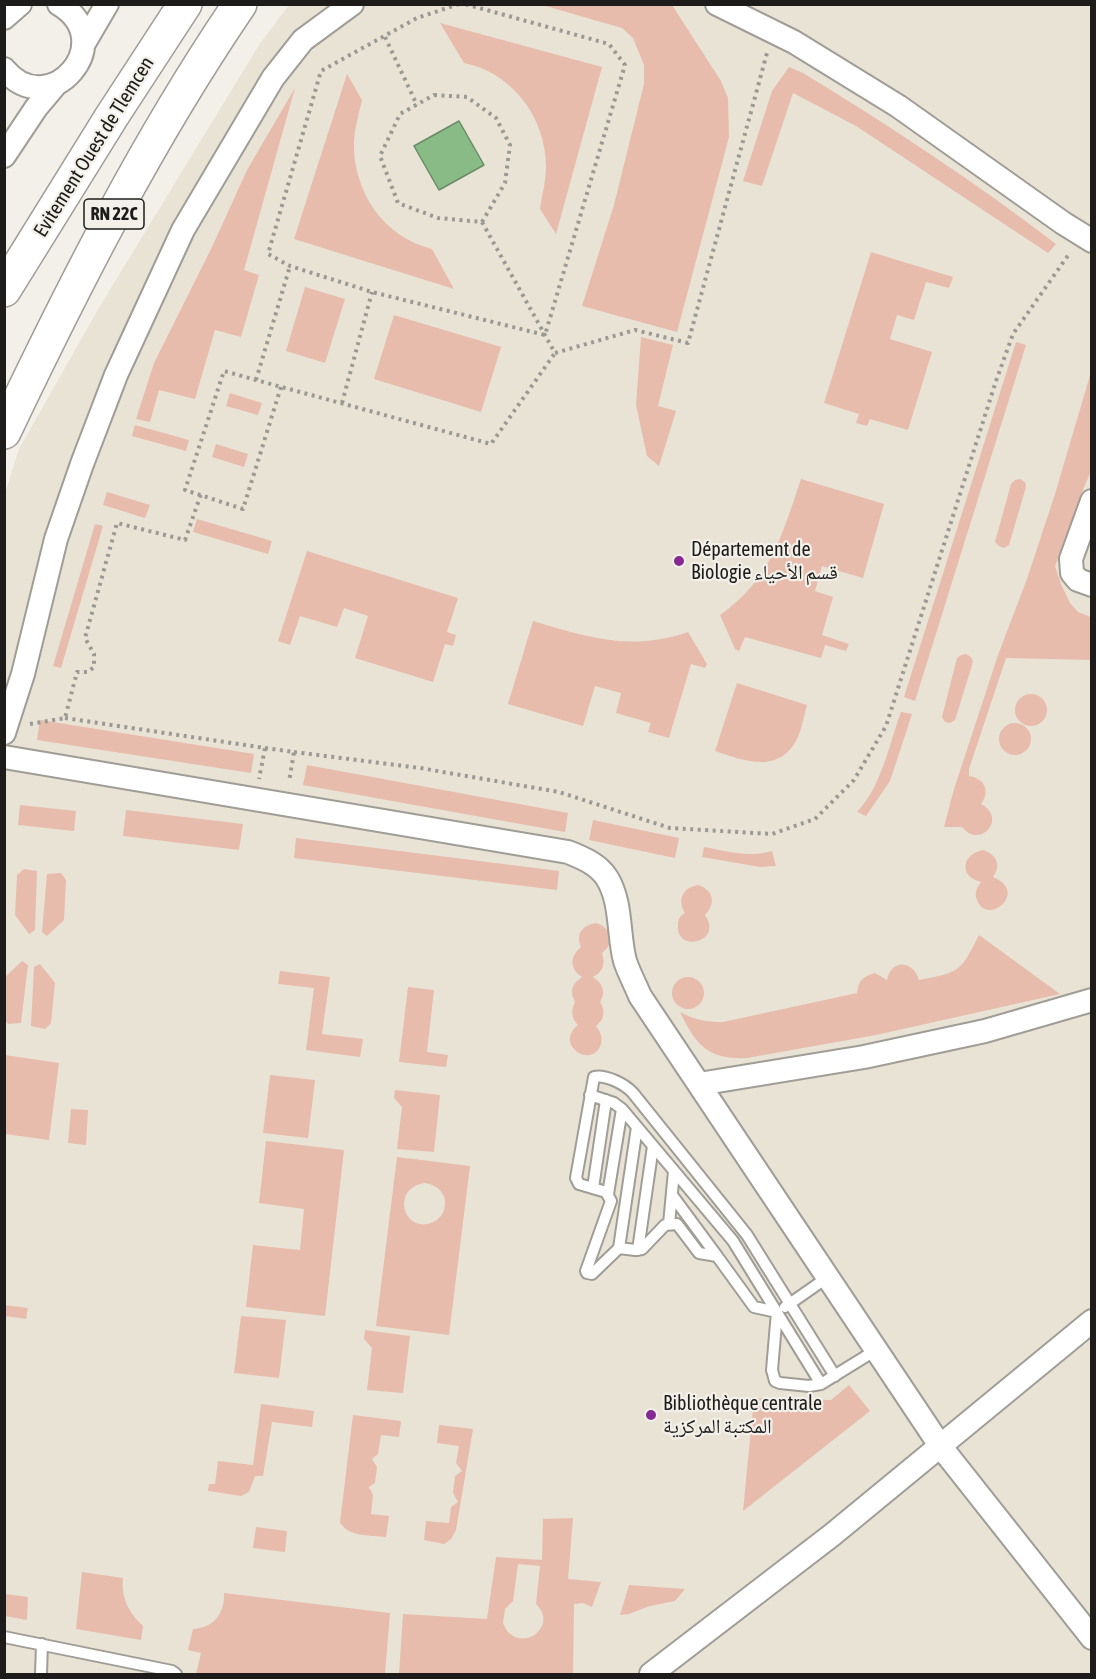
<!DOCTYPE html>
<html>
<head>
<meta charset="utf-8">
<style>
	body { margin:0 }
	#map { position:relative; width:1096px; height:1679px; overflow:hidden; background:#f2f0e9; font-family:"Asap Condensed",sans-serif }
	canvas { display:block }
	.frame { position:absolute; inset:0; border:6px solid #1d1c1a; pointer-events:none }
</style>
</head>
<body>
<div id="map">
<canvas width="1096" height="1679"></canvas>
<div class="frame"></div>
</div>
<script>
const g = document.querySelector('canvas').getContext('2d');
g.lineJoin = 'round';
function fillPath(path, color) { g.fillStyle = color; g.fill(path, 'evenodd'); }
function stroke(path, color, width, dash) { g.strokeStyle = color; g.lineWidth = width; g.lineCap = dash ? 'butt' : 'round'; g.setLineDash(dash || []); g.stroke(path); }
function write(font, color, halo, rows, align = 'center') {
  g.font = font + ' "Asap Condensed","Noto Naskh Arabic",sans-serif'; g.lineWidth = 4.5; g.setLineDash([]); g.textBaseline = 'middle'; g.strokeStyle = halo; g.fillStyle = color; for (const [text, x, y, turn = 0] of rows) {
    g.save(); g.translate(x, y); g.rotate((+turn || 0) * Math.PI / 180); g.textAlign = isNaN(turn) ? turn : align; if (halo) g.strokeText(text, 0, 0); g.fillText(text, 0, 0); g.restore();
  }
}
const built = new Path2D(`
	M289,5H1091V1674H5V494L19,449L100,306L259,45Z`);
const green = new Path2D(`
	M542,5H672L721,81L728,98L729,137L677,332L582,306L614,205L644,84V65L633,38L622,28Z
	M440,23L602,67L556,234L540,209C542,195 546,181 546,167C546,118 513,73 464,63Z
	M789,67L803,73C890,126 975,182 1056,244L1048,253L856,126L793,93L762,186L743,181L772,91Z
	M347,74L362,100C359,113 355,127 354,141C352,190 383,237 432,249L454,289L294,239Z
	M295,88L244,270L259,275L241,337L215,330L195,399L159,390L150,422L136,419L154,363L212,247L247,170Z
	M871,252L953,277L949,288L926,282L914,320L897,315L890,339L932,352L908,430L870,419L867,426L856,423L859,414L824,403Z
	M305,287L345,299L325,363L286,351Z
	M394,315L501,347L481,412L374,379Z
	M641,337L673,345L658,406L676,411L659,466L647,456L636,405Z
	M1016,342L1026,345L915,701L904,697Z
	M1091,372V471L1080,497L1064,551L1058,559L1055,566L1061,584L1070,603L1078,612L1091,617V660L1006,658L969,769V776C984,778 991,791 981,804C1008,818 980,850 962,827H944L954,789L998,655L1027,579L1055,494Z
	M230,393L262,403L258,415L226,406Z
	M135,425L189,440L186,451L132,436Z
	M216,444L248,454L244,467L212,457Z
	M801,479L884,504L863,578L822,566L815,591L833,597L822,635L849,644L846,651L825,645L821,658L745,637L739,651L735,649L720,615C771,579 782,535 801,479Z
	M1020,479L1025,482L1026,487L1009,545L1004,548L999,546L995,542L1011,484L1015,480Z
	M107,492L150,505L145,518L103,505Z
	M197,519L272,541L268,554L193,532Z
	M95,524L103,526L61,668L53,666Z
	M307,551L458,598L447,632L456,635L453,646L445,644L433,682L355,658L368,616L344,608L337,627L300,616L290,645L278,641Z
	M533,621C588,637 630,652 688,632L707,664L705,668L691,664L669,738L648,732L651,723L616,713L621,693L595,686L583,726L508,704Z
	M966,654L971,657L973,662L955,720L950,723L945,722L942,717L957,658L961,655Z
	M737,683L807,705C804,716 802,727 798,737C780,775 745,761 715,751Z
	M1015 710a16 16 0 1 1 32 0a16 16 0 1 1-32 0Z
	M901,712L912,714L890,781L866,816L857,812C882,786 889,744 901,712Z
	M40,720L254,754L251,773L37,740Z
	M999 739a16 16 0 1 1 32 0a16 16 0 1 1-32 0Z
	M307,765L568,813L565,832L303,785Z
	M20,805L76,811L74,831L18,825Z
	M126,810L243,824L239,850L123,836Z
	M593,820L679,838L675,858L589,840Z
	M296,838L559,871L557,890L294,858Z
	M704,847C726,851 750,858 772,851L776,866L760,867L702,857Z
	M983,850C996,854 1002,865 993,877C1030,892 987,927 977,900C974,893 977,887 981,882C959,877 961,854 983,850Z
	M24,869L37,871L35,930L29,934L15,915L17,875Z
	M61,873L66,880L64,920L47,936L42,932L47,874Z
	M698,885C714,890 716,904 705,915C724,943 675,953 678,925C678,919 680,916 685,913C677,900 682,888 698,885Z
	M596,923C612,928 616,943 602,953C605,964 604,971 593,977C603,983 606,993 600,1002C606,1011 604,1020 596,1026C600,1031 603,1037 601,1044C593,1070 553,1045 578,1025C571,1018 571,1011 575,1002C569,991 572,984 582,977C569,969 570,956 581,947C575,934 583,925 596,923Z
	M979,935L1060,994L876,1035L747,1058C708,1060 696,1045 680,1012C695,1020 706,1022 723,1022L857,993C858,981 863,976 875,973L887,980C891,959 913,960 919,980C961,972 960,972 979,935Z
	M22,961L28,965L21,1023L8,1024L5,1020V977Z
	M40,964L55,983L51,1023L45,1029L31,1026L34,967Z
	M280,971L330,977L322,1034L363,1039L360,1057L306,1050L314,988L278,984Z
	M672 993a16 16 0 1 1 32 0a16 16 0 1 1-32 0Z
	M408,987L434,990L427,1052L448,1055L446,1067L399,1062Z
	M5,1055L59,1063L49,1140L5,1134Z
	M270,1075L315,1080L308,1138L263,1133Z
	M395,1090L440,1095L434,1152L397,1149L402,1107L394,1098Z
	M71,1109L88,1110L86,1145L68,1143Z
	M266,1141L344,1150L325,1316L246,1307L253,1245L300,1250L304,1209L259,1203Z
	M397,1157L470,1166L449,1335L376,1326ZM425,1183C438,1185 449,1195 444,1210C442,1216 437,1221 431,1223C404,1233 390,1188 425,1183Z
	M5,1305L28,1308L26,1319L5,1316Z
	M241,1316L286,1320L279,1378L234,1373Z
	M365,1330L410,1336L403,1393L367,1390L372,1348L364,1339Z
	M849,1385L870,1411L743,1511L754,1398L831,1400Z
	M261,1404L314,1411L312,1427L272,1422L263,1476H255L249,1492L241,1496L208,1491L209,1484H215L218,1461L253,1465Z
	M353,1415L401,1421L399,1437L381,1435L378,1454L372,1459L377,1467L375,1483L369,1487L373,1495L371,1514L389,1516L386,1537C371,1535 347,1537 340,1522Z
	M439,1425L473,1429L456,1530L451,1539L444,1544L424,1540L426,1521L449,1523L451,1507L458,1502L453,1493L455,1476L462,1471L456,1463L459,1446L437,1443Z
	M573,1518L568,1579L601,1582L592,1607L583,1603L574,1604L573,1674H399L403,1614L487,1619L496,1557L542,1560L543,1519ZM518,1564L540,1566L536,1604C561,1628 516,1657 503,1623L505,1609L513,1601Z
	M256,1527L287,1531L285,1552L253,1548Z
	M82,1572L123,1578C121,1598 129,1613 143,1626L141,1640L76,1629Z
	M629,1585L685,1589L675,1601L650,1606L629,1614L620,1615Z
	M224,1593L390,1613L385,1674H196L201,1653L188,1650L193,1629C213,1628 225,1614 224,1593Z
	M5,1594L28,1597L27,1620L5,1616Z`);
const water = new Path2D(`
	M459,121L484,165L439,190L414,146Z`);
const path = new Path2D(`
	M459,4L417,18L321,71L268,254L290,266L372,292L545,335L625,65L609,44L465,4
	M385,37L417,105
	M434,95L467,97L496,118L510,145L505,183L482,222L438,218L398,203L380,156L400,114Z
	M482,222L555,353L635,330L688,343L767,53
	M256,380L290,266
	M281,387L243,509L185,490L224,371L256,380L491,444L555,353
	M342,403L372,292
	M65,718L265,748L259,779
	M30,724L65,718L77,672H88L94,667V654L85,638L117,523L185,540L201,494
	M265,748L294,752L289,782
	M294,752L420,768L559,792L670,828L772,834L815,819L854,780L886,726L996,381L1013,334L1069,254`);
const lane = new Path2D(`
	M590,1095L614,1103L622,1109L733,1241L821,1384
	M593,1188L606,1100
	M608,1194L622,1109
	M672,1195L717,1256
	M669,1224L674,1171
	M619,1248L637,1127
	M638,1250L653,1146
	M785,1307L828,1277
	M835,1376L747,1235L633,1093C625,1084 605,1074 594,1077L576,1178L579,1184L606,1192L611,1201L586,1271L587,1273L592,1274L619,1248L635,1250L642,1249L665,1225L677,1224L699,1253L717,1256L754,1307L777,1312L772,1370L775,1381L780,1383L809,1386L821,1384L876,1350
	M4,1637L172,1671L176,1674
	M41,1674L42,1644`);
const street = new Path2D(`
	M717,4L794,42L898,106L1063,223L1092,241
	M4,18L20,4
	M83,45L107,4
	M4,69C50,124 121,41 59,4
	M4,156L36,108L57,83
	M1092,501L1071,559L1072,573L1078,580L1092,585
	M4,733L23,674L56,539L82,464L116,375L183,230L273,78L303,40L352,4
	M4,757L568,852C583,858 598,864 607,878C622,902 618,935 625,961C629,973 635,984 640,996L941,1447L1092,1638
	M699,1084L864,1057L985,1031L1092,1000
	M651,1674L832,1535L1092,1321`);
const highway = new Path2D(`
	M4,290L112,116L185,4
	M4,432C74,285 148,139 240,4`);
const markers = [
	[679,561,6,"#862994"],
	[651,1415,6,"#862994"]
];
const shields = [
	[114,214,60]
];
const shieldNames = [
	["RN 22C",114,214]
];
const streetNames = [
	["Evitement Ouest de Tlemcen",94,147,-58]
];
const poiNames = [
	["Département de",691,550],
	["Biologie قسم الأحياء",691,573],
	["Bibliothèque centrale",663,1404],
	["المكتبة المركزية",663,1427]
];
fillPath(built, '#e8e3d5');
fillPath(green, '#e8bcac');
fillPath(water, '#89bb87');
stroke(water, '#698b66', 1.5);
stroke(lane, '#9f9d96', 14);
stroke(street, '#9f9d96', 26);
stroke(highway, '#9f9d96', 36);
stroke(path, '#9a9994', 4, [3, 4.5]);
stroke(lane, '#fff', 10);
stroke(street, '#fff', 22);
stroke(highway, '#fff', 33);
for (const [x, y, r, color] of markers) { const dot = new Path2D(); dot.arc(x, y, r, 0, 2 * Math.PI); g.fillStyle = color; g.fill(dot); stroke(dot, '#f2f0e9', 2); }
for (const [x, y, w] of shields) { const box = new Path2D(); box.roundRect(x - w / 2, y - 15, w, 30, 4.5); g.fillStyle = '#f2f0e9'; g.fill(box); stroke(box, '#1d1c1a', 1.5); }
write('bold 18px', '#1d1c1a', null, shieldNames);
write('20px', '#1d1c1a', '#f2f0e9', streetNames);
write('20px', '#1d1c1a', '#f2f0e9', poiNames, 'left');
</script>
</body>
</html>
